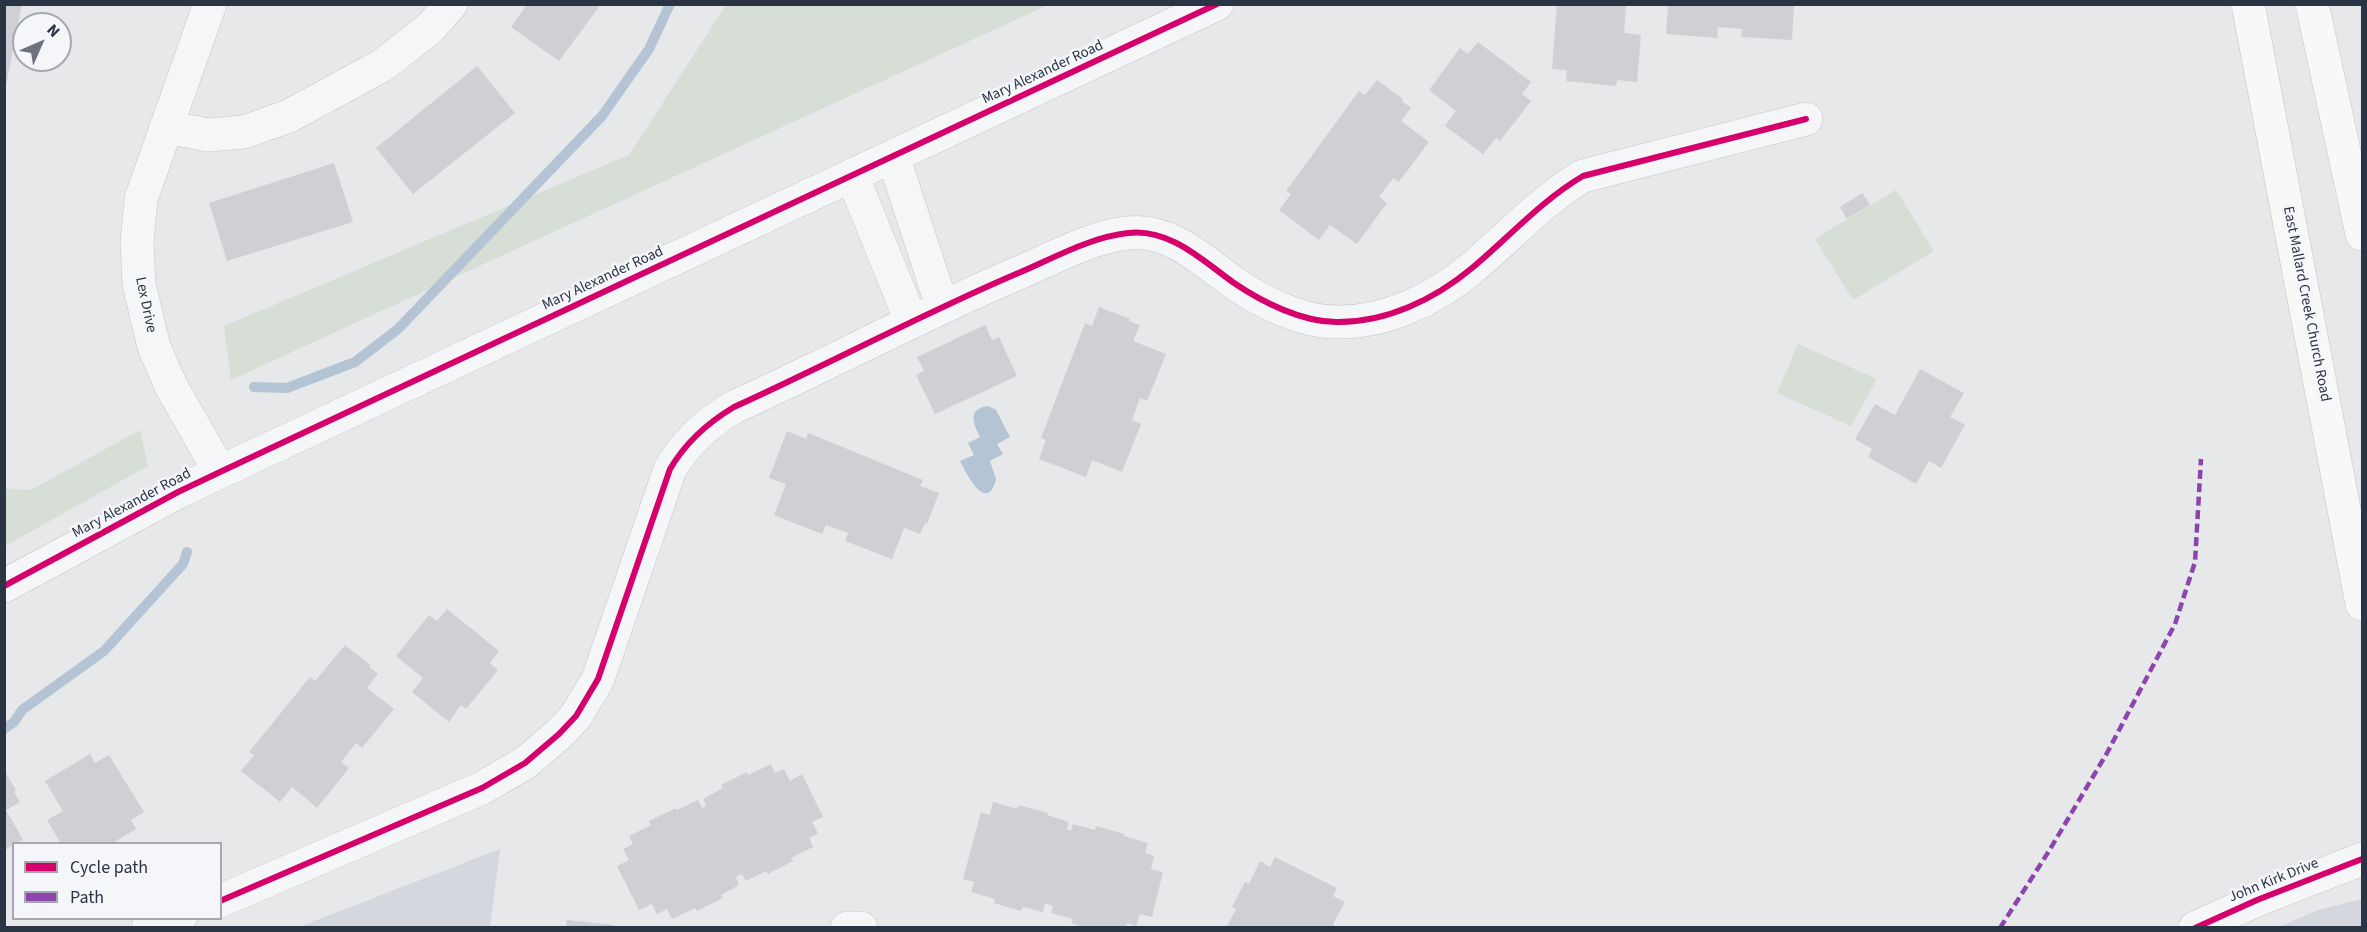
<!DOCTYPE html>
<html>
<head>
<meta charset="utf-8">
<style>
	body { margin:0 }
	#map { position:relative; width:2367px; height:932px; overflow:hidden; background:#e6e8ea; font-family:"Source Sans 3",sans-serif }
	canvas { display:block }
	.frame { position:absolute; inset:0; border:6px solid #2b3445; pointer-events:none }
	.legend { position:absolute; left:12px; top:842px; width:210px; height:78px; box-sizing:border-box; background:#f4f6f9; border:2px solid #a4a8b1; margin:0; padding:8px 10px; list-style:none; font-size:18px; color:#2b3445 }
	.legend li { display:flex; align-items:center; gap:12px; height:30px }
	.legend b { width:30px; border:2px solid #a4a8b1 }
	.north { position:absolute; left:12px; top:12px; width:60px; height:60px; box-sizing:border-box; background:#f4f6f9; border:2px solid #a4a8b1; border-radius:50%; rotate:45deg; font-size:16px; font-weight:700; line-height:24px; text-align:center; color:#2b3445 }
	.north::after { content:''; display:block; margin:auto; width:21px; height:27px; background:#6c737f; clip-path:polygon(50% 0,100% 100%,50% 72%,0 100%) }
</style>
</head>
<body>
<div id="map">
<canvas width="2367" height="932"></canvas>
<div class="frame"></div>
<ul class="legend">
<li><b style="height:8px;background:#d6006c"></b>Cycle path</li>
<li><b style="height:8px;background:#8e44ad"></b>Path</li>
</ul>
<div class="north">N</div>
</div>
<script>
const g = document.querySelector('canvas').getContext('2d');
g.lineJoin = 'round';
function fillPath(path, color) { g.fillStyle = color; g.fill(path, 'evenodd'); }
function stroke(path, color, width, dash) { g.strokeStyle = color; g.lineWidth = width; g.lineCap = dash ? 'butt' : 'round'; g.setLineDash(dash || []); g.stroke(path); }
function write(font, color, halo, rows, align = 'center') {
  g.font = font + ' "Source Sans 3",sans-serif'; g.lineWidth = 5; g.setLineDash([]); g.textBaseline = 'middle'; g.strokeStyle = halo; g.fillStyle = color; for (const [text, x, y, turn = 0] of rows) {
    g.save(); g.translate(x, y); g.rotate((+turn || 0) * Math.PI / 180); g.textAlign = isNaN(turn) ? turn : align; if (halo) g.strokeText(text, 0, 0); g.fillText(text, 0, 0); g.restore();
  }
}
const built = new Path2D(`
	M500,849L490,927H299Z
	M2362,899V927H2279L2318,910Z`);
const green = new Path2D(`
	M726,5H1048L231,380L224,326L629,155Z
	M1896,190L1934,251L1853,300L1815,239Z
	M1798,344L1877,379L1851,426L1777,393Z
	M140,430L148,466L5,546V489L31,490Z`);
const water = new Path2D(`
	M988,406L996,410L1010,437L997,444L1003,454L990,461L996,479C987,515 966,473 960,461L974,455L968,443L980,437C973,423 967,409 988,406Z`);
const stream = new Path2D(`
	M254,387L287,388L355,362L398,329L602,116L649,49L670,4
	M4,729L14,722L22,710L104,651L183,564L187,552`);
const building = new Path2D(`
	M4,4H22L6,86H4Z
	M527,4H601L559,61L511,27Z
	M1557,4H1626L1624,33L1641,35L1637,82L1617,80L1616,86L1566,81L1567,70L1552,69Z
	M1668,4H1794L1792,40L1741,37L1742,29L1718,27L1717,38L1666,34Z
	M1478,42L1531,82L1522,94L1531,101L1500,141L1496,138L1483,154L1445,126L1456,111L1429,90L1460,48L1468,54Z
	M477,66L515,113L413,194L376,148Z
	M1377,80L1403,99L1402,101L1411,108L1401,121L1429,142L1399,182L1393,178L1379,197L1387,203L1357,244L1330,225L1319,240L1279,210L1291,194L1286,191L1359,91L1365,95Z
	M334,163L353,222L227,261L209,203Z
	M1862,193L1870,205L1847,219L1840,207Z
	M1099,307L1130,319L1129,321L1140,325L1133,341L1166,354L1147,401L1140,398L1132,420L1141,424L1122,472L1092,460L1086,477L1039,459L1046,440L1041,438L1085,323L1092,326Z
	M985,325L992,340L999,337L1017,376L935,414L916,375L924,371L917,357Z
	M1920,369L1964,393L1950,417L1965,425L1941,468L1929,461L1916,484L1868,457L1872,449L1855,439L1875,404L1895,415Z
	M787,431L806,439L808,433L923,480L920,486L939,493L927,524L925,523L920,534L904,528L892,559L845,541L848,533L826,525L822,534L774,515L786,484L769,478Z
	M447,609L499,651L490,663L498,670L466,709L461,705L449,722L412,692L423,678L396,656L429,615L437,621Z
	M345,645L370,665L369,667L378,674L367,688L394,709L362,748L356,743L341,762L349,768L317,808L292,787L280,802L241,771L254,755L249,752L310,677L315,681Z
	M90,754L95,763L109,755L144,812L131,820L136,829L111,844H61L47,820L63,811L45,781Z
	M771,764L775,773L784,769L790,781L802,774L823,817L812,822L818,833L809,838L813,847L791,858L793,861L768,874L766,871L746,881L742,874L739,875L736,877L739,885L721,895L723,898L697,911L695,908L672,919L667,909L657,914L652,904L639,910L617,866L629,860L623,849L633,844L629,836L651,825L649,821L676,808L677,810L698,800L702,808L706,806L703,799L723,788L721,785L747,772L748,775Z
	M4,770L16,790L14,792L20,802L6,810L23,840L14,844L4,851Z
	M993,802L1017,809L1018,805L1048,813L1047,815L1069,822L1067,830L1071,831L1073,824L1095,830L1096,826L1124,834V836L1148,843L1145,853L1154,856L1151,869L1163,872L1152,917L1140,914L1136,926L1127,923L1125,928H1087L1071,923L1073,919L1051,913L1053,906L1045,903L1043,912L1023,907L1021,911L994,903L995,899L971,892L974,882L963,879L981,812L990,815Z
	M1275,857L1337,888L1333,896L1345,902L1333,924L1336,928H1226L1236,909L1232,907L1245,882L1249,884L1260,861L1270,867Z
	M567,920L614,925V928H566Z`);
const minor = new Path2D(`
	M210,4L141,199L137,242L139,284L154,347L171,386L220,472
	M166,127L208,135L244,132L289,116L383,65L430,28L451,4
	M893,156L942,306
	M852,175L911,321
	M4,586L178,492L220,472L1217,4
	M220,901L482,788L525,763L559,734L576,716L598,679L670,469C686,442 707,423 734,407C829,364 920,315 1016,274C1052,259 1090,237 1128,233C1170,228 1203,261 1234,283C1262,302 1302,322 1336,322C1386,323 1435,299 1472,268C1508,238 1542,200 1583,176L1806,119
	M148,928L180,918
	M847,928H861
	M2195,928L2257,900L2362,859`);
const major = new Path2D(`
	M2248,4L2362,604
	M2312,4L2362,234`);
const quiet = new Path2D(`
	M2000,928L2049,851L2107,753L2175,624L2195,562L2201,459`);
const cycleway = new Path2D(`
	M4,586L178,492L220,472L1217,4
	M220,901L482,788L525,763L559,734L576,716L598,679L670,469C686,442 707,423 734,407C829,364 920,315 1016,274C1052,259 1090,237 1128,233C1170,228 1203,261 1234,283C1262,302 1302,322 1336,322C1386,323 1435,299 1472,268C1508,238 1542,200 1583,176L1806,119
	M2195,928L2257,900L2362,859`);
const streetNames = [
	["Mary Alexander Road",1043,73,-25],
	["Mary Alexander Road",603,279,-25],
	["East Mallard Creek Church Road",2306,304,79],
	["Lex Drive",145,305,78],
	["Mary Alexander Road",132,504,-28],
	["John Kirk Drive",2274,881,-22]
];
fillPath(built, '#d4d7dd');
fillPath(green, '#d6ded6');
fillPath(water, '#b4c4d5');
stroke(stream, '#b4c4d5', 10);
fillPath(building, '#ced0d3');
stroke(minor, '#c4c6c8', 34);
stroke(major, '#c2c5c8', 34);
stroke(minor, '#f5f6f7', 33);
stroke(major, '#f8f8f8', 33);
stroke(quiet, '#8e44ad', 4.5, [9, 4.5]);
stroke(cycleway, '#d6006c', 6);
write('15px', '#2b3445', '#f4f6f9', streetNames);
</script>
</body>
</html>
